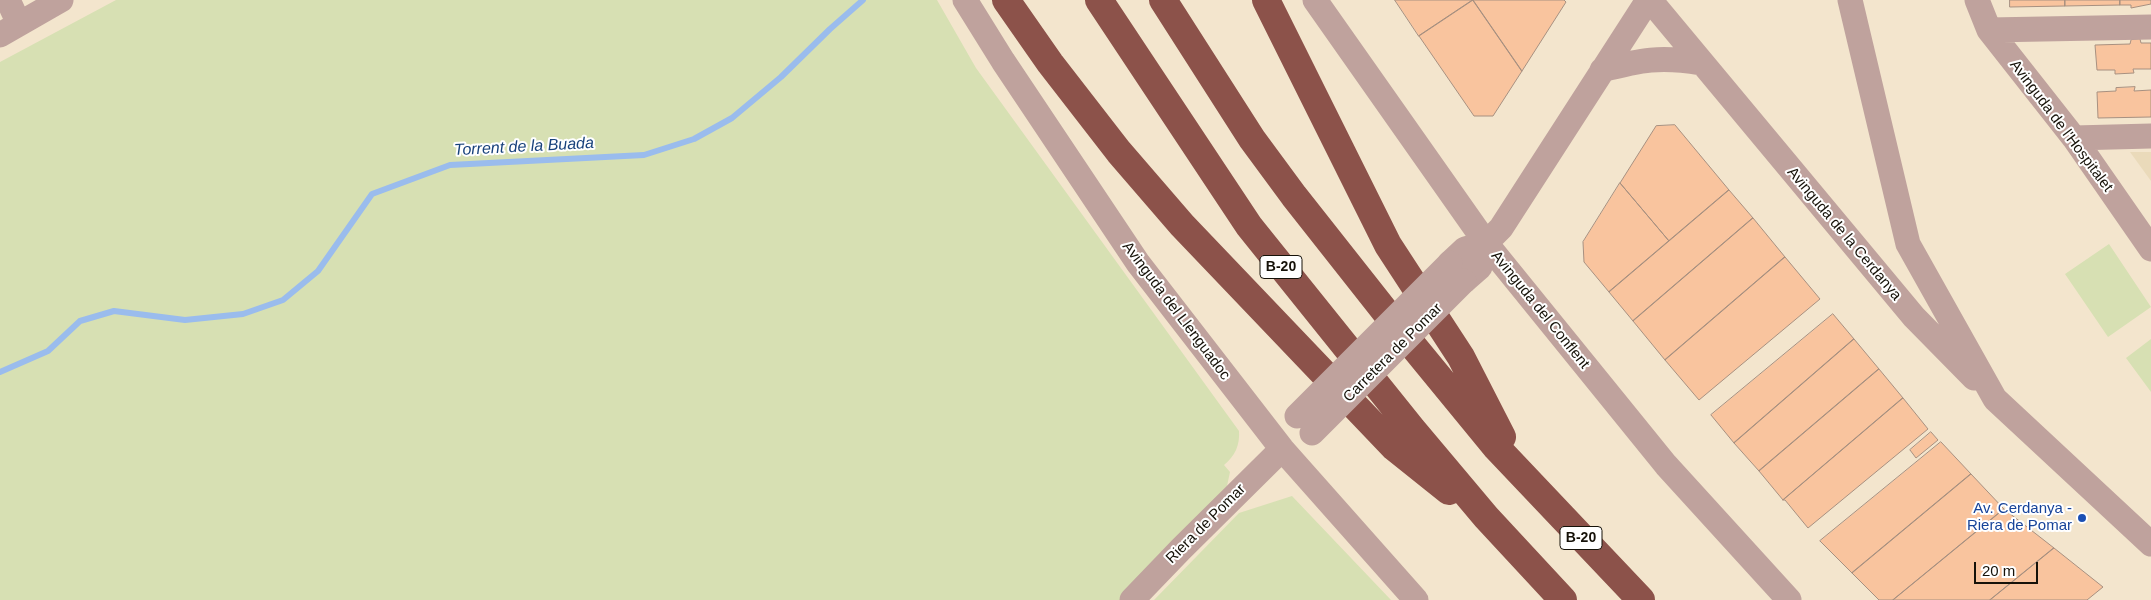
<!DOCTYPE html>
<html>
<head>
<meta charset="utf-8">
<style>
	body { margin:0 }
	#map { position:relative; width:2151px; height:600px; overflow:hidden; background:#f3e5cd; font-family:Arial,sans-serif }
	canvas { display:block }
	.scale { position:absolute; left:1974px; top:562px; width:64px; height:22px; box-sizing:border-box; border:2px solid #161209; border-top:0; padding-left:6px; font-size:15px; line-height:18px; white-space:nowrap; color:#161209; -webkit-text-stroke:4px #fff; paint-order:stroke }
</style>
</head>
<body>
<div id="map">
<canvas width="2151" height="600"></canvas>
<div class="scale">20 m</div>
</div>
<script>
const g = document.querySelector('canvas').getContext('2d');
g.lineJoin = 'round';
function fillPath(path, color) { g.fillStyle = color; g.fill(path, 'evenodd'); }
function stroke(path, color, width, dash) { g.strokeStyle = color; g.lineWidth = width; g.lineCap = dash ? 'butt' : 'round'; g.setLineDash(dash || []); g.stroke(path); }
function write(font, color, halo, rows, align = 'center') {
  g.font = font + ' Arial,sans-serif'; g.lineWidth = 4; g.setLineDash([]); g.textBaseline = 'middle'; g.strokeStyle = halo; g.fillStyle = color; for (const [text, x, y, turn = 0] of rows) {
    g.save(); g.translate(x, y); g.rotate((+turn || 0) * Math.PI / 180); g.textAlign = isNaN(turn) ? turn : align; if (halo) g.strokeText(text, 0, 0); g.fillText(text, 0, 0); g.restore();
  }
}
const built = new Path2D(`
	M2130,152H2151V181Z`);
const green = new Path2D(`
	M116,0H937L976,68L1239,431C1240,445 1235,456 1224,465L1230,472L1227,486L1120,600H0V62Z
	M2109,244L2151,307L2108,337L2065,274Z
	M2151,339V392L2126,358Z
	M1292,496L1391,600H1154L1239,513Z`);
const stream = new Path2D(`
	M0,372L48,351L80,321L114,311L185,320L243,314L283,300L318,271L372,194L450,165L644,155L694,139L732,118L781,77L830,29L863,0`);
const building = new Path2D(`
	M1395,0H1473L1419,36Z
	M1473,0L1522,71L1493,116H1474L1419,36Z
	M1473,0H1564L1566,2L1522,71Z
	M2010,0H2065V6L2010,7Z
	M2065,0H2120V5L2065,6Z
	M2120,0H2151V4L2131,8V5H2120Z
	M2140,39L2141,43H2151V69H2133L2134,73L2115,74V70H2097L2095,45L2130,44L2131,40Z
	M2135,87L2134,91L2151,90V117L2098,118L2097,92L2116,91V88Z
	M1675,125L1729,190L1669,241L1620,183L1656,126Z
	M1620,183L1669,241L1609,292L1584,262L1583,242Z
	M1729,190L1753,218L1633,321L1609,292Z
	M1753,218L1785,257L1665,360L1633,321Z
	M1785,257L1820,299L1699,400L1665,360Z
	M1833,314L1854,339L1734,443L1711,415Z
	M1854,339L1879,369L1759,471L1734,443Z
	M1879,369L1903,398L1783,500L1759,471Z
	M1903,398L1928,429L1808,528L1785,500H1783Z
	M1931,432L1938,440L1916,458L1910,450Z
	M1941,442L1971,474L1852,573L1820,541Z
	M1971,474L2004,509L1893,600H1879L1852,573Z
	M2004,509L2054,548L1990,600H1893Z
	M2054,548L2103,587L2087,600H1990Z`);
const street = new Path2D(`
	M8,0L19,24
	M965,0L1003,61L1138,263L1282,449L1416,600
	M1315,0L1486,243L1666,465L1789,600
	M1650,0L1914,317L1974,378
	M1850,0L1908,244L1995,399L2151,544
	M1977,0L1989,30L2074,138L2151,249
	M1989,30L2151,27
	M0,35L61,0
	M1602,70C1641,60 1660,56 1701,63
	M2074,138L2151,136
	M1450,263L1465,249L1486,243L1501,228L1648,0
	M1464,281L1480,267L1486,243
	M1132,600L1181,549L1282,449`);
const highway = new Path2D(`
	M1006,0L1050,63L1119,152L1182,225L1394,447L1449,491
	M1099,0L1249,226L1412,429L1486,517L1563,600
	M1163,0L1252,139L1294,196L1395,324L1496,447L1641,600
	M1266,0L1388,245L1461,357L1502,437`);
const streetBridge = new Path2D(`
	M1297,416L1450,263
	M1312,433L1464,281`);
const markers = [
	[2082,518,5,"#1a4fb4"]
];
const shields = [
	[1281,267,42],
	[1581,538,42]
];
const shieldNames = [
	["B-20",1281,267],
	["B-20",1581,538]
];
const streetNames = [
	["Avinguda de l'Hospitalet",2061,126,53],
	["Avinguda de la Cerdanya",1844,234,50],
	["Avinguda del Conflent",1540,310,51],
	["Avinguda del Llenguadoc",1176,311,53],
	["Carretera de Pomar",1393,353,-45],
	["Riera de Pomar",1206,524,-45]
];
const transitNames = [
	["Av. Cerdanya -",2072,509],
	["Riera de Pomar",2072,526]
];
const waterNames = [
	["Torrent de la Buada",524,147,-3]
];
fillPath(built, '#eadaba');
fillPath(green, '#d7e0b3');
stroke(stream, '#9abced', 6);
fillPath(building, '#f9c49e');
stroke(building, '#a79080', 1);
stroke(street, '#bfa29d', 25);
stroke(highway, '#8c524a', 28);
stroke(streetBridge, '#bfa29d', 25);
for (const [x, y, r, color] of markers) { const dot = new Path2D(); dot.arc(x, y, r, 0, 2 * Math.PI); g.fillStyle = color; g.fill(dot); stroke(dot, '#fff', 2); }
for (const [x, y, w] of shields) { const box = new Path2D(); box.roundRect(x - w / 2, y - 11.5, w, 23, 4); g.fillStyle = '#fff'; g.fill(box); stroke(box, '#161209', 1); }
write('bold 14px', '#161209', null, shieldNames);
write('15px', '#161209', '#fff', streetNames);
write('15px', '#164399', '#fff', transitNames, 'right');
write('italic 16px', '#17417b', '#fff', waterNames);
</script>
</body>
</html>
